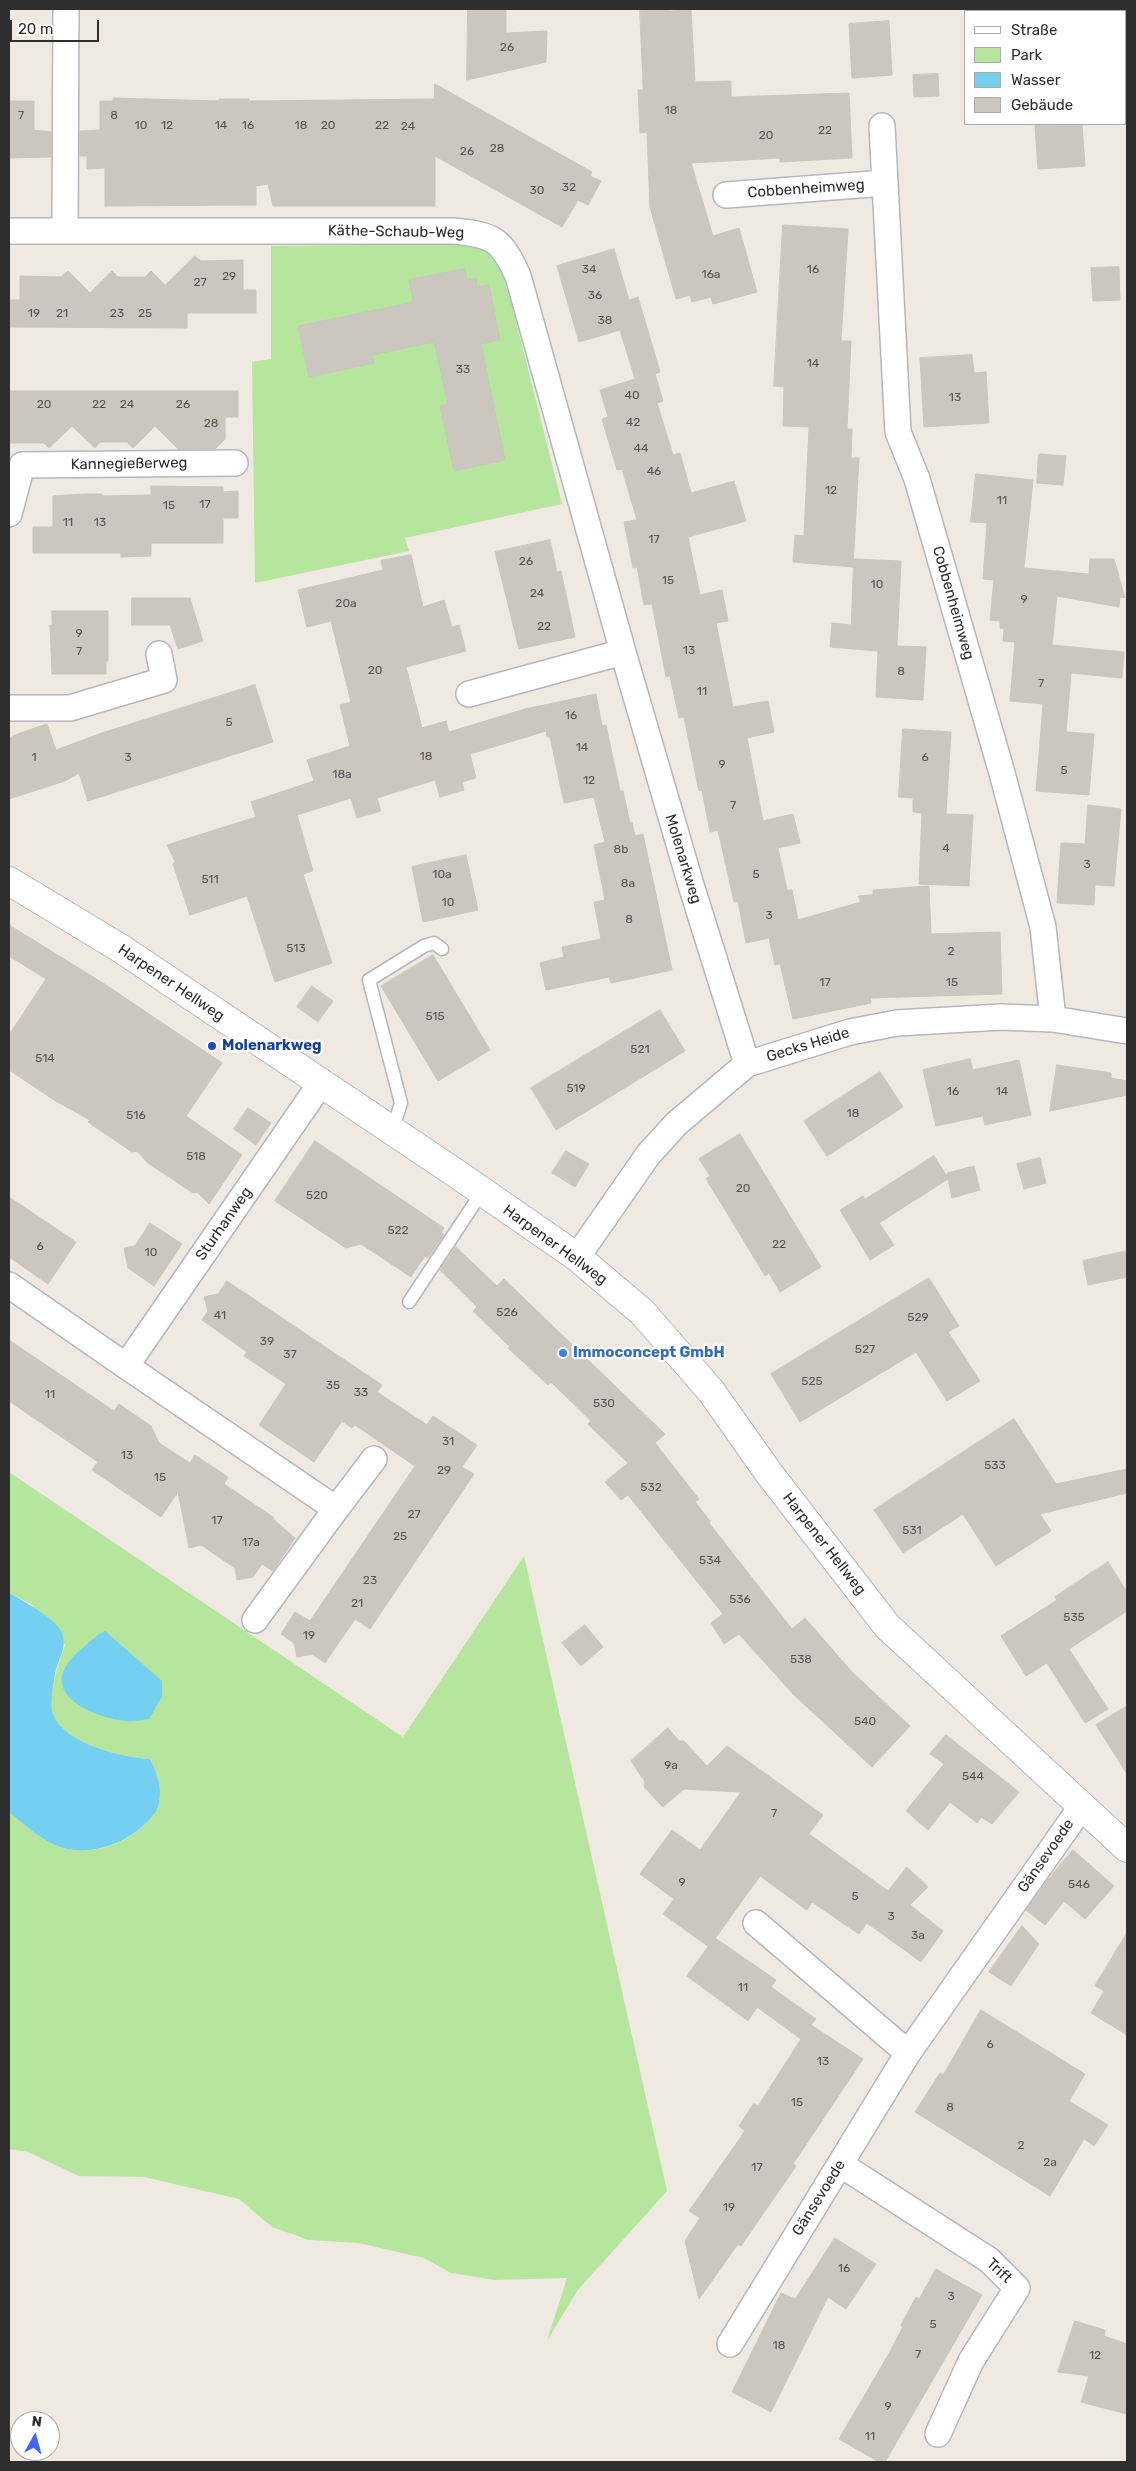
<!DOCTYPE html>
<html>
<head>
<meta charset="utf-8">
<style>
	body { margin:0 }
	#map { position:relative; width:1136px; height:2471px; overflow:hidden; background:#efe9e1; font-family:Rubik,sans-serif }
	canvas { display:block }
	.frame { position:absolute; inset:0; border:10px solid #2e2e2e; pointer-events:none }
	.legend { position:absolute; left:964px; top:10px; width:162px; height:115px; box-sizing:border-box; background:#fff; border:1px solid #ababab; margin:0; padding:6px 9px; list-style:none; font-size:15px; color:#2e2e2e }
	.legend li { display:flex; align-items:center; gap:10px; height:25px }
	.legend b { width:25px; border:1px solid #ababab }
	.north { position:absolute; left:10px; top:2411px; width:50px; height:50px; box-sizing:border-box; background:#fff; border:1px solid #ababab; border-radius:50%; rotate:7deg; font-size:14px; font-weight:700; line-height:20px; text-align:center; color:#2e2e2e }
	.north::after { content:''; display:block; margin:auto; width:18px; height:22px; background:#4264fb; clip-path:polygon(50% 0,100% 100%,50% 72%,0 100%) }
	.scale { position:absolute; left:10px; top:20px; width:89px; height:22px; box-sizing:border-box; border:2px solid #2e2e2e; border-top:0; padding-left:6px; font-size:15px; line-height:18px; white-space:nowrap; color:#2e2e2e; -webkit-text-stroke:4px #fff; paint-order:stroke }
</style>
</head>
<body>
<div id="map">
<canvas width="1136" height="2471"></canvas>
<div class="frame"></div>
<ul class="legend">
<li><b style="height:6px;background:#fff"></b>Straße</li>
<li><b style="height:14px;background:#b6e59e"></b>Park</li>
<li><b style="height:14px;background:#75cff0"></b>Wasser</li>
<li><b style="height:14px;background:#cbc7bf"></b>Gebäude</li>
</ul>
<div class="north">N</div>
<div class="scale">20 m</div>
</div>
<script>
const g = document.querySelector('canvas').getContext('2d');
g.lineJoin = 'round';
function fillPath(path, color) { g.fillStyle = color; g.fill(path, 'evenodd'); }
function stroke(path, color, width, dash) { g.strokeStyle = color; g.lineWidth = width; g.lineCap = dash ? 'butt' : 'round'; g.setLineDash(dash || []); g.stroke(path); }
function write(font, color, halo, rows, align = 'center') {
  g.font = font + ' Rubik,sans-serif'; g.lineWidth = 4.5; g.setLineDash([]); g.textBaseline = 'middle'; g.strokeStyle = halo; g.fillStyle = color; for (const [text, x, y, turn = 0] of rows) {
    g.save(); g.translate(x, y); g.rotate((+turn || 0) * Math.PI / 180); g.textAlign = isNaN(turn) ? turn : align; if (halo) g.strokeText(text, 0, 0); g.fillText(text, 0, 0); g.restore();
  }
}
const green = new Path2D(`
	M479,244L500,258L562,504L405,538L409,551L255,583L252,362L271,359V246Z
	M9,1472L403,1737L524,1556L667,2191L577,2291L547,2341L567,2278L495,2280L451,2273L424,2258L359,2243L309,2240L272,2227L239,2199L144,2177L79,2176L28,2152L9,2149V1812C26,1826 45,1844 67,1849C98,1855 130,1842 150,1819C152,1816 156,1813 157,1810C164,1792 158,1774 150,1759C122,1757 63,1744 53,1713C48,1696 59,1661 65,1645L31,1604L9,1593Z`);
const water = new Path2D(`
	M9,1593C22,1600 54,1618 61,1631C69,1647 57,1660 55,1675C53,1685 50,1705 53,1714C65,1744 120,1757 150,1759C158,1774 164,1793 157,1810C156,1813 152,1816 150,1819C130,1841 98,1855 67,1849C45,1844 26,1826 9,1812Z
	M105,1631L162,1681V1697L149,1719C142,1720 133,1722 126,1721C102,1719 46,1700 66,1666C73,1654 89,1643 99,1634Z`);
const building = new Path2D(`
	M468,9H506V33L547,31L546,62L467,80Z
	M640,9H669V11L691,10L695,82L731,81V97L849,93L852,158L780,162V158L691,163L713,236L739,228L757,292L713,304L711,297L692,302L690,295L676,299L650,207L647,132L640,133L638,90H643Z
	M889,21L892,75L852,78L849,24Z
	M938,74L939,96L914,97L913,75Z
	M435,84L592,172L590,176L601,181L588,205L578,200L562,227L435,156V206H273L268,184L256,186V205L105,206V168L87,169V156H80V131L100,130V101H113V98L220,101L219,99H249V101L434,99Z
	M9,101H34V130L51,132V157L9,158Z
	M1082,124L1085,166L1038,169L1035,126Z
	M783,225L848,229L841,341H851L847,429H852L851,458H859L853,567L793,562L795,535L804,536L809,427L783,426L784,387L774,386Z
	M614,249L629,300L638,297L660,372L655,374L663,401L657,403L673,455L680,453L691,493L734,481L746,521L688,537L700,595L722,590L728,621L716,623L733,707L768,701L774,732L747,738L763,821L793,814L800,843L778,848L787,890H792L798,920L861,902L858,896L873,895V890L929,886L931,934L1000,932L1002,994L870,998L871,1003L793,1019L780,964L775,965L769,938L746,943L738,901L734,902L718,830L710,832L702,790L699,791L684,717L679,718L670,676L666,677L652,604L644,605L637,567L633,568L624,522L637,520L622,469L617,470L602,419L608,417L600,390L635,379L620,330L579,342L557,266Z
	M195,256L201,261L243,260V290H256V313H187V328L9,327V300H20V276L61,277L68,271L90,293L112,271L118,277H145L151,271L165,285Z
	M1119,267L1120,300L1093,301L1091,268Z
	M465,269L467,280L476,278L477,287L489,285L500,340L481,344L505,460L454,471L440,406L448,404L434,342L372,355L374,363L309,377L298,326L405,304L413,301L409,280Z
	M972,355L974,373L986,372L989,423L924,427L920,358Z
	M9,391H238V417H225V439L215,449H178L155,426L133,448L127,442H100L95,448L72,426L49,448L44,443H9Z
	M1039,454L1066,456L1063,485L1037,483Z
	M976,474L1033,480L1024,568L1089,574L1090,559H1114L1125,598L1120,597L1119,607L1057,596L1052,645L1124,652L1122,678L1071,673L1066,732L1094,734L1089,795L1036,791L1043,704L1010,701L1015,642L1003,641L1004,629L1000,628V621L990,620L994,580L983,579L987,523L971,522Z
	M151,486L223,487V492L238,491V518H223V543H151V556L121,557V553H33V527H53V496L84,494H102V496L151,495Z
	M550,540L557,572L561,571L575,637L519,649L495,552Z
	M411,555L423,607L444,600L452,627L459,625L466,651L406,667L422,728L446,721L449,732L525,709L596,694L602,726L606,725L620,791H623L630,823L632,822L635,836L643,834L672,970L611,983L609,977L546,990L540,963L564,957L562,947L601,939L594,902L605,900L594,845L605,842L594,797L564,803L550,737H547L546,731L470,754L476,778L462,782L464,790L440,797L435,780L377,798L381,811L357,818L351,798L297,815L313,871L303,874L332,963L275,982L247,896L190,915L173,864L175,861L167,845L256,817L251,802L314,781L307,760L350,746L340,705L351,702L331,621L307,627L298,590L383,570L381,561Z
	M854,559L901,561L897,646L926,647L923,700L876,697L878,651L830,647L832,623L851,625Z
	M132,598H190L203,641L178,649L170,625H132Z
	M52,611H108V661H106V674H52L50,625H52Z
	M255,685L273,742L88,801L79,773L65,781L9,799V738L20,733L47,724L56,750L102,733Z
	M903,729L951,732L946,814L973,815L969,886L919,884L922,813L913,812V798L899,797Z
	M1088,805L1121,809L1114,886L1095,885L1094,905L1057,903L1061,843L1085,844Z
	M466,855L478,910L423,922L412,867Z
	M9,925L103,983L222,1063L186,1116L242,1155L209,1204L197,1192L193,1193L148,1163L137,1151L132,1152L88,1122L90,1120L54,1100L9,1070V1035L46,979L9,956Z
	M433,955L490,1050L438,1081L381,986Z
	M312,986L333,1001L318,1022L297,1007Z
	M660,1010L685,1051L556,1130L531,1088Z
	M970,1059L973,1070L1019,1060L1031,1115L985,1125L983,1116L936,1126L923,1070Z
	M1057,1065L1111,1073V1078L1127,1081V1095L1050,1111Z
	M880,1072L903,1107L827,1156L804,1121Z
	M248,1108L271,1123L256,1145L234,1129Z
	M740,1134L821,1267L780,1292L769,1273L765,1276L724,1208L706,1179L710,1176L699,1159Z
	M315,1141L444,1228L441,1233L444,1235L428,1258L425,1256L411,1277L361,1244L346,1248L275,1201Z
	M566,1151L589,1164L575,1187L552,1173Z
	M934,1156L948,1178L947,1173L974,1166L980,1190L952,1198L948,1179L879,1223L894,1245L870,1260L840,1210L863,1196L865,1199Z
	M1040,1158L1046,1183L1024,1189L1017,1164Z
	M9,1197L76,1242L48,1284L9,1257Z
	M150,1223L182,1244L154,1286L128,1268L124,1248L135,1246Z
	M456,1247L497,1286L504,1279L665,1434L655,1443L699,1499L695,1502L710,1521L709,1523L792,1629L805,1618L852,1672L910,1726L872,1767L793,1694L739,1634L724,1644L711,1623L723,1614L628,1495L621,1500L605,1482L628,1463L588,1424L591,1421L551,1382L548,1385L508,1348L510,1347L473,1311L477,1307L440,1270Z
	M1127,1251V1277L1088,1285L1083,1261Z
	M929,1278L959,1326L948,1332L980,1381L947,1401L916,1352L800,1422L771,1374Z
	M227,1281L382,1385L377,1392L427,1425L433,1416L477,1445L462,1467L474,1474L370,1629L355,1619L325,1663L312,1654L297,1657L294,1643L281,1634L295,1612L310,1621L415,1466L355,1425L352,1428L342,1421L314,1462L259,1425L286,1384L244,1356L247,1352L202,1320L208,1311L204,1297L218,1294Z
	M9,1340L114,1411L119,1404L151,1426L159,1443L190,1463L195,1455L228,1477L224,1484L273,1517L274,1520L295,1538L273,1571L262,1564L253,1577L237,1580L235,1568L201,1545L189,1548L178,1492L161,1517L92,1470L98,1462L9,1401Z
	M1014,1419L1056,1484L1127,1469V1493L1040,1514L1051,1531L996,1566L963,1514L903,1553L874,1510Z
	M1108,1562L1127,1592V1611L1069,1649L1108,1709L1085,1723L1047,1663L1026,1676L1001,1636L1057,1600L1055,1597Z
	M585,1625L603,1647L581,1666L562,1643Z
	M1127,1706V1774L1096,1725Z
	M668,1728L679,1741H684L707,1766L727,1746L823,1815L809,1834L888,1891L907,1867L928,1887L910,1905L943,1931L921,1962L867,1923L859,1934L812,1902L807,1910L760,1876L709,1947L663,1914L674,1899L640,1874L672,1830L700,1850L741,1792L684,1789L663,1807L644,1787L645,1782L631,1761Z
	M946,1735L1019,1792L992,1824L981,1817L977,1823L950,1802L928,1830L906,1811L944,1764L930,1754Z
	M1073,1850L1114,1886L1085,1919L1064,1901L1045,1925L1026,1910L1050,1877Z
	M1022,1926L1039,1944L1011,1986L989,1972Z
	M1127,1933V2035L1091,2013L1104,1991L1095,1986Z
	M715,1938L776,1980L771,1987L816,2019L811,2025L863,2059L793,2164L796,2166L741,2246L738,2244L699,2299L685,2241L700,2218L689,2211L745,2131L739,2126L754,2103L758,2106L801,2039L757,2007L748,2021L687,1976Z
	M981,2010L1085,2074L1069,2101L1108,2125L1094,2146L1084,2139L1050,2196L915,2112L940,2073L943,2075Z
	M835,2238L876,2264L846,2309L828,2297L771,2412L732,2392L781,2293L795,2299Z
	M936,2269L982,2295L885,2462H879L839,2439L887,2357L903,2327L901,2325L916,2297L919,2299Z
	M1075,2321L1105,2330L1104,2336L1127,2344V2414L1081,2402L1089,2376L1058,2372Z`);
const lane = new Path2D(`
	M392,1131L401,1103L369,980L424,946L434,943L442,949
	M409,1302L482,1192`);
const street = new Path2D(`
	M882,126L898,432L917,479L1002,773L1043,927L1053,1019
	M726,195L885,183
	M9,231H454C494,235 501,239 518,276L623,652L691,885L747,1064
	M65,231L66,9
	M9,514L22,465L235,463
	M469,694L623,652
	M9,708H70L164,680L159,654
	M577,1257L648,1155L676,1124L747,1064L850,1032L897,1023L1001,1017L1053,1019L1127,1031
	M9,1285L126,1366L321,1083
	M126,1366L336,1509L255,1620
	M336,1509L374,1459
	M756,1923L908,2053
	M840,2164L989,2260L1017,2288L971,2361L938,2434
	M730,2344L908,2053L1082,1806`);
const secondary = new Path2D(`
	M9,881L120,948L457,1174L577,1257L642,1312L711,1391L768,1472L887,1626L1127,1848`);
const markers = [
	[212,1046,5,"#1a4fb4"],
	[563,1353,5,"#3f7fe0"]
];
const numberNames = [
	["26",507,48],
	["18",671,111],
	["7",21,116],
	["8",114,116],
	["10",141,126],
	["12",167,126],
	["14",221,126],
	["16",248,126],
	["18",301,126],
	["20",328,126],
	["22",382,126],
	["24",408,127],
	["22",825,131],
	["20",766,136],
	["28",497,149],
	["26",467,152],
	["32",569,188],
	["30",537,191],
	["34",589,270],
	["16",813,270],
	["16a",711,275],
	["29",229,277],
	["27",200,283],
	["36",595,296],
	["19",34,314],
	["21",62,314],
	["23",117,314],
	["25",145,314],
	["38",605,321],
	["14",813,364],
	["33",463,370],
	["40",632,396],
	["13",955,398],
	["20",44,405],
	["22",99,405],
	["24",127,405],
	["26",183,405],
	["42",633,423],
	["28",211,424],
	["44",641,449],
	["46",654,472],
	["12",831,491],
	["11",1002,501],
	["17",205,505],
	["15",169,506],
	["11",68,523],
	["13",100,523],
	["17",654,540],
	["26",526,562],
	["15",668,581],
	["10",877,585],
	["24",537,594],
	["9",1024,600],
	["20a",346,604],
	["22",544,627],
	["9",79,634],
	["13",689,651],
	["7",79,652],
	["20",375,671],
	["8",901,672],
	["7",1041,684],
	["11",702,692],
	["16",571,716],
	["5",229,723],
	["14",582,748],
	["18",426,757],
	["1",34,758],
	["3",128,758],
	["6",925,758],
	["9",722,765],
	["5",1064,771],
	["18a",342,775],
	["12",589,781],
	["7",733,806],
	["4",946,849],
	["8b",621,850],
	["3",1087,865],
	["10a",442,875],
	["5",756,875],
	["511",210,880],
	["8a",628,884],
	["10",448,903],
	["3",769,916],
	["8",629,920],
	["513",296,949],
	["2",951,952],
	["17",825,983],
	["15",952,983],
	["515",435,1017],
	["521",640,1050],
	["514",45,1059],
	["519",576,1089],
	["16",953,1092],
	["14",1002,1092],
	["18",853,1114],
	["516",136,1116],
	["518",196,1157],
	["20",743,1189],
	["520",317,1196],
	["522",398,1231],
	["22",779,1245],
	["6",40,1247],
	["10",151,1253],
	["526",507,1313],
	["41",220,1316],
	["529",918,1318],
	["39",267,1342],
	["527",865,1350],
	["37",290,1355],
	["525",812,1382],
	["35",333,1386],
	["33",361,1393],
	["11",50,1395],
	["530",604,1404],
	["31",448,1442],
	["13",127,1456],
	["533",995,1466],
	["29",444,1471],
	["15",160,1478],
	["532",651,1488],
	["27",414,1515],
	["17",217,1521],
	["531",912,1531],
	["25",400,1537],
	["17a",251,1543],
	["534",710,1561],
	["23",370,1581],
	["536",740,1600],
	["21",357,1604],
	["535",1074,1618],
	["19",309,1636],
	["538",801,1660],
	["540",865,1722],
	["9a",671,1766],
	["544",973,1777],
	["7",774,1814],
	["9",682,1883],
	["546",1079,1885],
	["5",855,1897],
	["3",891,1917],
	["3a",918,1936],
	["11",743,1988],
	["6",990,2045],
	["13",823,2062],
	["15",797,2103],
	["8",950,2108],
	["2",1021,2146],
	["2a",1050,2163],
	["17",757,2168],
	["19",729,2208],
	["16",844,2269],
	["3",951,2297],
	["5",933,2325],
	["18",779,2346],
	["7",918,2355],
	["12",1095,2356],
	["9",888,2407],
	["11",870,2437]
];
const streetNames = [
	["Cobbenheimweg",806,189,-4],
	["Käthe-Schaub-Weg",396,232,1],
	["Kannegießerweg",129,464,-1],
	["Cobbenheimweg",953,603,74],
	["Molenarkweg",683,859,73],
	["Harpener Hellweg",171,983,34],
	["Gecks Heide",808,1045,-17],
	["Sturhanweg",224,1224,-55],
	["Harpener Hellweg",555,1245,36],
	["Harpener Hellweg",824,1544,52],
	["Gänsevoede",1046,1856,-55],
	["Gänsevoede",819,2198,-58],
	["Trift",999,2271,43]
];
const transitNames = [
	["Molenarkweg",222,1046]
];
const shopNames = [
	["Immoconcept GmbH",573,1353]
];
fillPath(green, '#b6e59e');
fillPath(water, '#75cff0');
fillPath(building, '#cbc7bf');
stroke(building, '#cbc5ba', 1);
stroke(lane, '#b4b7c1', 15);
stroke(street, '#b4b7c1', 28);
stroke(secondary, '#b4b7c1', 30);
stroke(lane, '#fff', 12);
stroke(street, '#fff', 25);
stroke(secondary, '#fff', 28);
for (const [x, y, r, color] of markers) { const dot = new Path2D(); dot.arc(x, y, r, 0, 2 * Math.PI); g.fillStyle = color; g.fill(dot); stroke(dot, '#fff', 2); }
write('12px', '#555452', null, numberNames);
write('15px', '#2e2e2e', '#fff', streetNames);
write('bold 15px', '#164399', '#fff', transitNames, 'left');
write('bold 15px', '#366cbe', '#fff', shopNames, 'left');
</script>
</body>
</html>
